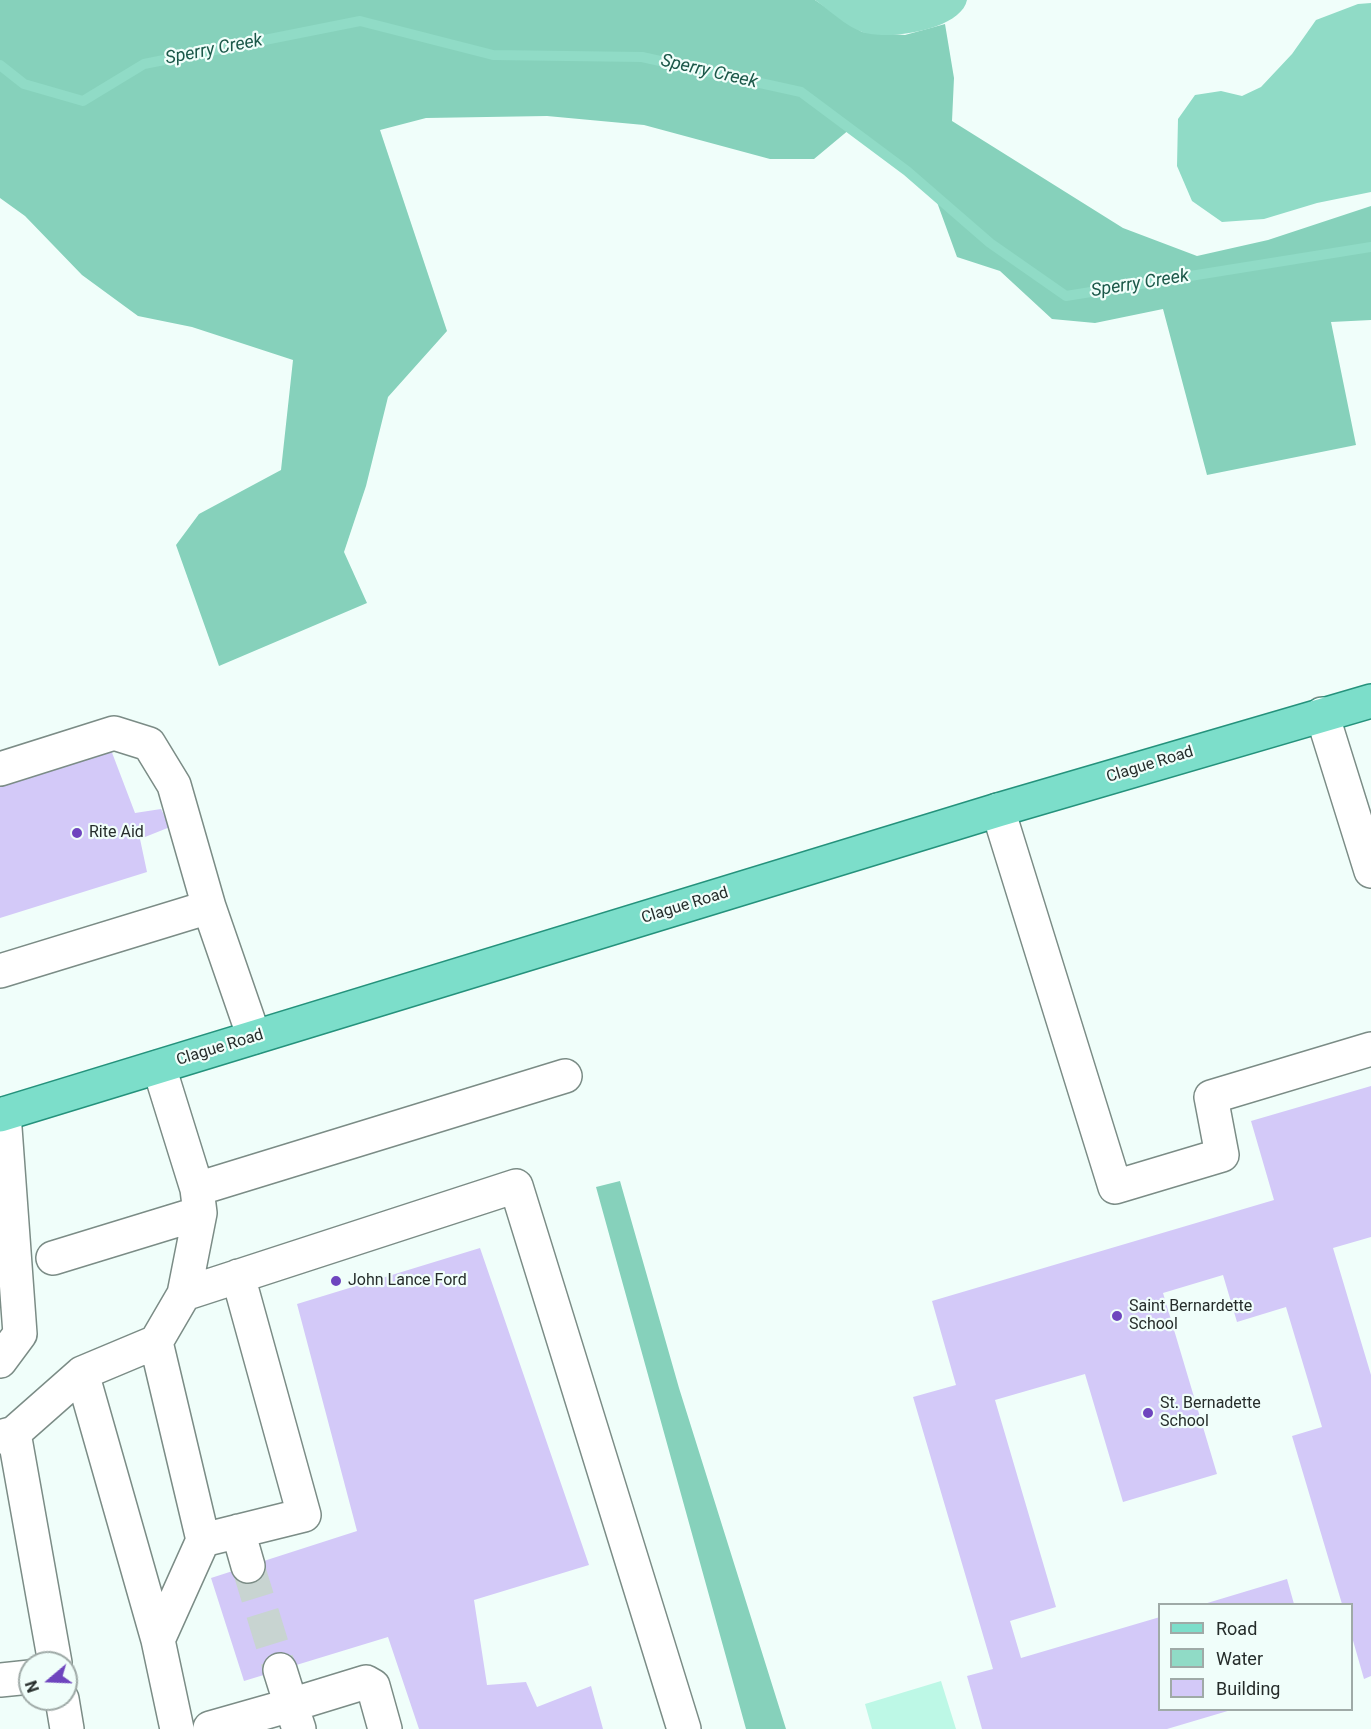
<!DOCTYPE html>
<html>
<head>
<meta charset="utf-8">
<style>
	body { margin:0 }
	#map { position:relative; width:1371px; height:1729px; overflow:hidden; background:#f0fefa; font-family:Roboto,sans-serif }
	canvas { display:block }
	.legend { position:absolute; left:1158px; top:1603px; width:195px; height:108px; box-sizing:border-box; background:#f0fefa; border:2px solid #9faaa7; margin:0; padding:8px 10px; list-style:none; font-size:18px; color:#262d2b }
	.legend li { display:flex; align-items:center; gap:12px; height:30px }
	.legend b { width:30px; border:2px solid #9faaa7 }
	.north { position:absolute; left:18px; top:1651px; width:60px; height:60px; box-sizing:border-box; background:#f0fefa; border:2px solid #9faaa7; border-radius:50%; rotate:251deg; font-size:16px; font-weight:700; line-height:24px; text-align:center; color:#262d2b }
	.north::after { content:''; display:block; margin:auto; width:21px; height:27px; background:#6e45be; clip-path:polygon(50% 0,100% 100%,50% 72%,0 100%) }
</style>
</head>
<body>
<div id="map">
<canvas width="1371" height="1729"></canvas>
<ul class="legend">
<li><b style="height:8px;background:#7cdeca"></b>Road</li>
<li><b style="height:16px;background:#90dbc6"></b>Water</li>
<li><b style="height:16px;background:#d3c9f8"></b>Building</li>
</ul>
<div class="north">N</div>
</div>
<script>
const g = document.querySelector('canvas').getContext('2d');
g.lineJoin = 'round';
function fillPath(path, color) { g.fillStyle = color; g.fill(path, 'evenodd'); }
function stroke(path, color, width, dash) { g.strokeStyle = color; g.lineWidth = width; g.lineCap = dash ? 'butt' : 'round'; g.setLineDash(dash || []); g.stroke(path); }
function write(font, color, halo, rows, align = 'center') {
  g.font = font + ' Roboto,sans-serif'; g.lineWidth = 4.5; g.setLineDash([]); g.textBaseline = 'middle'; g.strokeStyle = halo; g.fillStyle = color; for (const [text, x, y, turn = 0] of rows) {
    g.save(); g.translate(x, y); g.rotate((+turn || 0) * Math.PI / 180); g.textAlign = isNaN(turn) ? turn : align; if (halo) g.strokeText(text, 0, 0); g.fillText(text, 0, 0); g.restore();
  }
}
const green = new Path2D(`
	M941,1681L956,1729H872L865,1704Z`);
const forest = new Path2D(`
	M0,0H815L862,32L905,35L945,24L954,78L952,121L1123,228L1197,256L1268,240L1371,206V320L1331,322L1356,445L1207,475L1163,309L1095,323L1052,319L1000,271L957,257L934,194L850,129L814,159H770L644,125L547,116L426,118L380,130L447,331L388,397L366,486L344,552L367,603L219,666L176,545L199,514L281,470L293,360L192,327L138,316L82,275L25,216L0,198Z
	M620,1181L679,1388L786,1729H746L596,1187Z`);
const water = new Path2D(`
	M815,0H967C961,30 887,41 862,32C846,26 829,10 815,0Z
	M1371,3V192L1317,203L1264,219L1222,222L1192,201L1177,166L1178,119L1195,95L1221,91L1242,96L1261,87L1292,54L1316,20L1358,4Z`);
const stream = new Path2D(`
	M0,65L24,84L83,101L144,64L360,21L493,55L642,57L801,92L907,171L990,243L1066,296L1371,247`);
const building = new Path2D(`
	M111,750L135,813L161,809L170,827L140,839L147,872L0,918V786Z
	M1371,1086V1237L1333,1248L1371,1375V1676L1364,1679L1352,1637V1604H1342L1292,1436L1322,1427L1286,1307L1237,1322L1223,1275L1163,1293L1217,1474L1123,1502L1085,1374L995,1400L1056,1607L1010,1621L1021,1658L1160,1617V1710H1231L1167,1729H982L967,1676L993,1669L913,1397L956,1385L932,1301L1274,1200L1251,1121Z
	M480,1248L589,1565L474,1600L487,1685L526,1682L537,1707L591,1686L603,1729H419L388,1637L244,1681L211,1578L357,1531L297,1304Z
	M1287,1579L1294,1604H1204Z`);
const minorTunnel = new Path2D(`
	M248,1566L280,1670`);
const minor = new Path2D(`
	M1322,714L1371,871
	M0,769L114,733L149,744L174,785L209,907
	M998,810L1115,1187L1222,1155L1211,1097L1371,1049
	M0,971L209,907L254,1037
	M159,1067L197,1189L200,1213L184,1294L516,1186L684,1729
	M197,1189L565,1076
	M53,1258L200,1213
	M0,1361L20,1334L4,1114
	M82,1373L158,1640
	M14,1433L82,1373L156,1342
	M0,1437L14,1433L55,1663
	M238,1531L248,1566
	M203,1540L304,1515L238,1276
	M280,1670L291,1705L366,1682L373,1686L385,1729
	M0,1680L30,1677
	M62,1699L67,1729
	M210,1728L291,1705L299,1729
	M177,1729L158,1640L203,1540L156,1342L184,1294`);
const major = new Path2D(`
	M0,1115L998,810L1371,701`);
const markers = [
	[77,833,6,"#6e45be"],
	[336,1281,6,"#6e45be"],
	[1117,1316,6,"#6e45be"],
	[1148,1413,6,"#6e45be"]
];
const streetNames = [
	["Clague Road",1150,765,-17],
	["Clague Road",685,906,-17],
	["Clague Road",220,1048,-17]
];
const poiNames = [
	["Rite Aid",89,833],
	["John Lance Ford",348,1281],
	["Saint Bernardette",1129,1307],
	["School",1129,1325],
	["St. Bernadette",1160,1404],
	["School",1160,1422]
];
const waterNames = [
	["Sperry Creek",214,50,-11],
	["Sperry Creek",709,72,13],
	["Sperry Creek",1140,284,-9]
];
fillPath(green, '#bdf8e6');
fillPath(forest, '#86d1bb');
fillPath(water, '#90dbc6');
stroke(stream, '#90dbc6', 10);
fillPath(building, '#d3c9f8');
stroke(minorTunnel, '#c8d4d1', 33, [33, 16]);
stroke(minor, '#7b8c86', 36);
stroke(major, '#25927c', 36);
stroke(minor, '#fff', 33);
stroke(major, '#7cdeca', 33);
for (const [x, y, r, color] of markers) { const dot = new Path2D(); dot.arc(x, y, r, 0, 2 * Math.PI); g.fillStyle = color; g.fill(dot); stroke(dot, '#f0fefa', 2); }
write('16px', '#262d2b', '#f0fefa', streetNames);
write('16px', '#262d2b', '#f0fefa', poiNames, 'left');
write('italic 18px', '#1b5849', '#f0fefa', waterNames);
</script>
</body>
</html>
